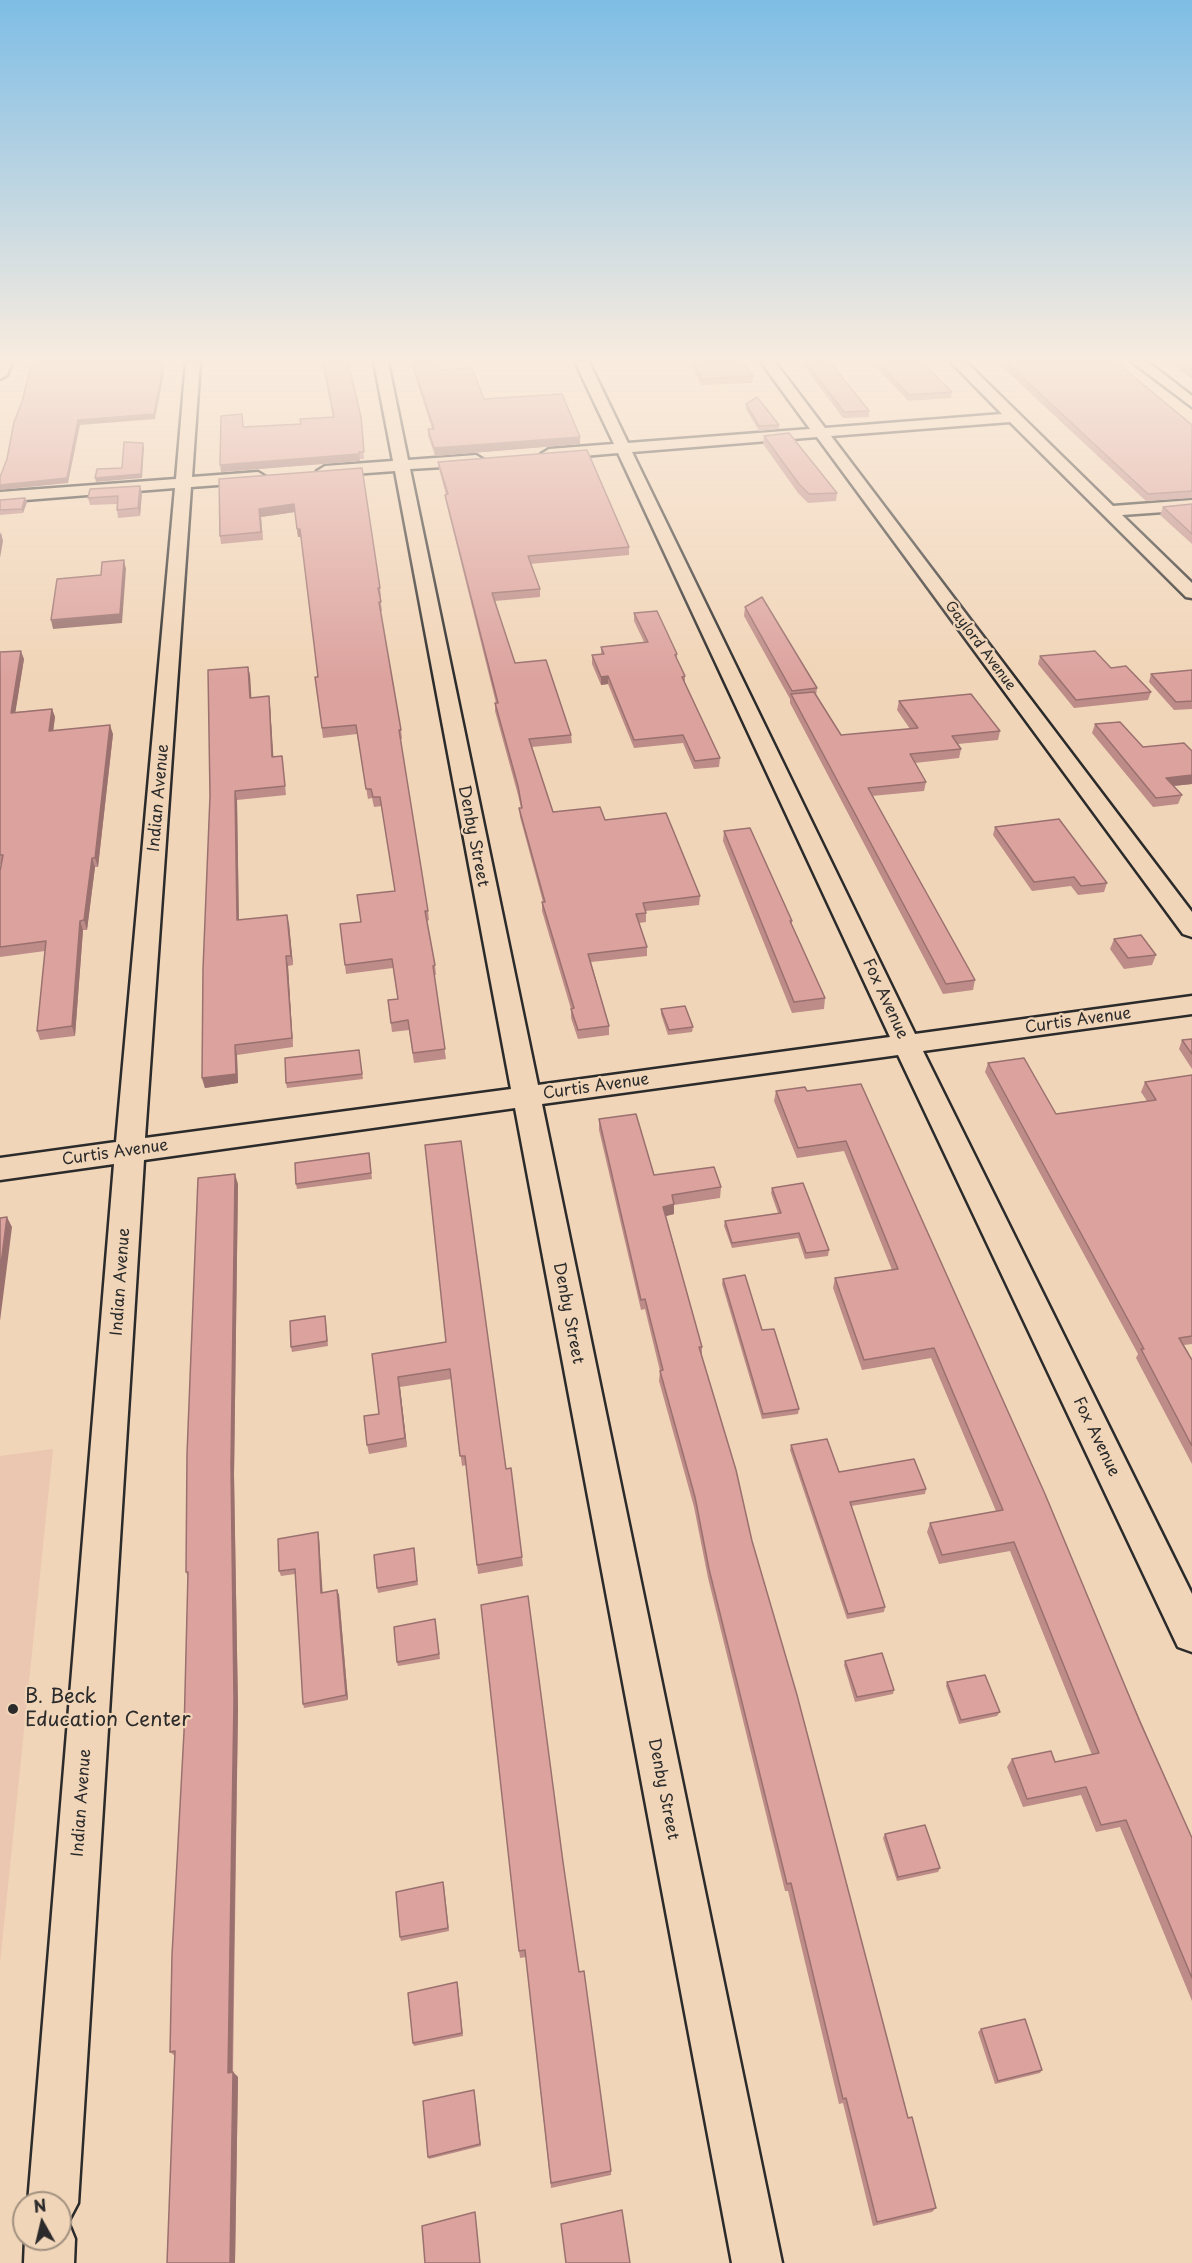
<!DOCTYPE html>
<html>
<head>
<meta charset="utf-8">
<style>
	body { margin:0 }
	#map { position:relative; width:1192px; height:2263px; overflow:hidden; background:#f1d5b8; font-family:"Playpen Sans",sans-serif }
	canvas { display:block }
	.north { position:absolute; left:12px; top:2191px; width:60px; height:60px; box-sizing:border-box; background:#f1d5b8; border:2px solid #a29180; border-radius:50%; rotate:352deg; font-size:16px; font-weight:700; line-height:24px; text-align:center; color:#2b2b2b }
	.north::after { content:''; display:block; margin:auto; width:21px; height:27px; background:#2b2b2b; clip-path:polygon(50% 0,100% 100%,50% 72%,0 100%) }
</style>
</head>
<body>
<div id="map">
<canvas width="1192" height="2263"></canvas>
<div class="north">N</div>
</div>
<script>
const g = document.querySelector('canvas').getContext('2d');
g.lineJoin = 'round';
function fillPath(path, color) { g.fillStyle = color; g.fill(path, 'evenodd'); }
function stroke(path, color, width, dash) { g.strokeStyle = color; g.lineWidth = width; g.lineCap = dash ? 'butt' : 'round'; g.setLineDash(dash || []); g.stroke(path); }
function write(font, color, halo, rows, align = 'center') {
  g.font = font + ' "Playpen Sans",sans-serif'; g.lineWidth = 4.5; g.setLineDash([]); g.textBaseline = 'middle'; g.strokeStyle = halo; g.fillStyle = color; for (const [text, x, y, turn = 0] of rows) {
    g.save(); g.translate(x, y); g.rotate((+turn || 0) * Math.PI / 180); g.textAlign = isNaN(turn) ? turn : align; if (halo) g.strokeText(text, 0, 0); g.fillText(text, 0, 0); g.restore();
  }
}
const built = new Path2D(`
	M53,1449L0,1963V1456Z`);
const minor = new Path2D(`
	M0,362H12L7,375L0,379Z
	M186,362H200L192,477L258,472L266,477L258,482L191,487L145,1138L511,1089L395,471L325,476L317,471L325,466L393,461L374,362H388L408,460L476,455L484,460L476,465L410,469L538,1085L890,1037L618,453L549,459L541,454L549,449L614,444L575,362H589L628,443L810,429L761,362H775L825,428L1002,414L951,362H966L1113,506L1192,500V510L1122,515L1192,583V598L1186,597L1010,422L831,436L1192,912V937L1183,934L817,437L632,452L915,1034L1192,996V1014L923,1051L1192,1594V1652L1178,1647L898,1055L542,1104L782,2263H732L515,1108L144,1160L78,2203L68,2222L75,2239L74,2263H24L25,2239H60V2203H28L114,1164L0,1180V1158L116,1142L175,488L0,502V492L176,479Z
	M1132,362H1148L1192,396V407Z`);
const wall = new Path2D(`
	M322,362L361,417L364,459H360V461L221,472L243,421V427L301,424L333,417Z
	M411,362H436L440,370L484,399L580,437V444L435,456L428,436V429H432L412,367Z
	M689,362H742L753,376L752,383L701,385Z
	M801,362H830L869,411V417L843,418Z
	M871,362H922L952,392L951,398L908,401Z
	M997,362H1116L1192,425V498L1146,501Z
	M1170,362H1192V379Z
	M746,404L779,425V429L759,431L746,409Z
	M764,436L837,493L836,501L808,503L798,493L763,444Z
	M438,462L629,547V555L530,564L540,589V597L495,601L515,663L571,735L572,743L532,747L553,812L605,820L700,896L699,905L646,911V922L639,923L647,947V956L591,962L609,1026V1035L578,1039L571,1018V1009L542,911V902H543L520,817L519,808H521L518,795L495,711V703H496L446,502L445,495H446L439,469Z
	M362,468L380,588L381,596L380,597L382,611H380L401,730L402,739H400L428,911L429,920L427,921L435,965L436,975H434L446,1059L414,1063L409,1030L392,1032L388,1000L398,999L393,968L346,974L345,965L361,922L395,891L382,806L374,807L372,798L368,799L357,734L323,738L315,677H318L301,537H298L295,512L261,517L263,540L221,544L220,536Z
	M142,493L140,516L118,518L117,510V504L90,505L88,498Z
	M25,498L27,502L23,513L0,515V500Z
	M1192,504V544L1160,515L1163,507Z
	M745,607L817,688L816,696L841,735L910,729L897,710L899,701L1000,731L998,740L958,744L961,749L959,758L915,763L926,782L924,791L872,796L975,980L973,990L943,994L790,703V699L744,616Z
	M634,613L677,654V660L685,676V683L720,758L719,767L694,769L683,743L634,748L608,684L601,685L592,664V655L601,654V647L644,642L634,621Z
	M0,652L24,659L15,712L52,709L55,717L53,731L113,734L98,867H95L87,930H83L75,1036L40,1040L37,1031L45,951L0,957V870L1,864L0,865Z
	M1040,656L1111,668L1151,692L1148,700L1074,708L1038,664Z
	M248,667L250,675L251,698L269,696L270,705L273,756H282L286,795L237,800L239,920L289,924L293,965L288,966L293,1047L237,1055L238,1083L205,1088L202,1078Z
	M1192,670V709L1174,710L1149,682L1151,674Z
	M1095,724L1143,747L1192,751V784L1173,786L1182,795L1178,804L1153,807L1092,733Z
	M995,827L1107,883L1104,892L1078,895L1071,886L1032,891L993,835Z
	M724,831L792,921L791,925L825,998L824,1009L792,1013L723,841Z
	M1114,939L1156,955L1152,965L1124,969L1110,949Z
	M661,1009L693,1027L692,1032L668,1035L661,1014Z
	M1192,1039V1069L1179,1049L1182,1040Z
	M359,1050L363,1079L287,1088L286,1083Z
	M988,1063L1056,1114L1147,1101L1141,1092L1145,1082L1192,1075V1344L1184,1345L1192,1360V1464L1136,1358L1138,1354L985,1072Z
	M861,1084L1192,1838V2001L1120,1827L1096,1832L1081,1795L1023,1807L1007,1767L1012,1759L1055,1762L1092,1755L1010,1551L939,1564L927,1532L930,1523L996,1511L931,1358L862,1370L833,1288L835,1278L892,1270L844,1151L797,1158L774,1101L776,1091H807Z
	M599,1119L654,1175L721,1187L720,1198L674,1205V1214L666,1216L702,1347V1356L908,2118L936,2208L932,2212L873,2226L843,2103L839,2104L788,1891H785L768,1822L708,1578L694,1507L659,1381L660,1371L645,1309L641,1310L599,1130Z
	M369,1153L372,1179L297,1189L296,1184Z
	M238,1184L234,1475L238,1709L233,2072L238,2077L235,2263H167L175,2056L170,2052L184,1732L188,1577L186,1572Z
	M772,1188L829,1250L828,1256L805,1259L798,1238L732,1248L724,1226L725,1221L778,1213L771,1193Z
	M723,1279L799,1409L798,1414L762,1419L722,1284Z
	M326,1322L328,1346L292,1352L291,1347Z
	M446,1342L506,1469L522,1557L523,1566L478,1574L466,1465L462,1466L451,1379L400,1387L407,1447L369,1454L367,1445L379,1414L372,1354Z
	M791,1445L839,1472L926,1489L925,1494L851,1506L885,1607L884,1612L847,1619L790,1450Z
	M318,1532L319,1537L322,1593L337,1590L339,1595L348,1700L304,1708L303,1704L295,1574L281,1576L279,1571Z
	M414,1552L418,1585L378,1593L377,1588Z
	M435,1619L440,1659L398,1666L397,1662Z
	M845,1661L894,1690L893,1694L855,1702L844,1665Z
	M947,1682L1000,1712L997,1716L959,1724L946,1686Z
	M885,1834L940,1868L938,1872L897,1881L883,1838Z
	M563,1862L579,1972L611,2171V2175L551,2188L526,1957L520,1958L519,1951Z
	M444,1885L449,1931L401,1941L400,1937Z
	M458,1986L463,2036L414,2046L413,2043Z
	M981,2029L1042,2070L1040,2073L995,2084L978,2032Z
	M474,2090L481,2146L429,2159L428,2157Z`);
const shadedWall = new Path2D(`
	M163,362H164L163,378L155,419L80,425L68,483L0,490V485L78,420Z
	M580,437V444L435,456L434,448Z
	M143,443L144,448L142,478L96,482L95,478L141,474Z
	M359,454L360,461L221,472L220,465Z
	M140,486L142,493L140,516L138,508Z
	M25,498L27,502L23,513L22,509Z
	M294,504L295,512L261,517L263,540L259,509Z
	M297,529H300L301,537H298Z
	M1,532L3,541L0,558V535Z
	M124,560L126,569L122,623L53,629L51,620Z
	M21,651L24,659L14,721L11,713Z
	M248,667L250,675L252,706L250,698Z
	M608,676V684L601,685V677Z
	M269,696L270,705L274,765L272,757Z
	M52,709L55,717L52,740L49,731Z
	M110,725L113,734L98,867L95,858Z
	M1192,775V784L1163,787L1166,778Z
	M235,791L237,800L239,930L237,920Z
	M92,858L95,867L87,930L84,920Z
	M287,915L289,924L293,965L291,956Z
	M80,921L83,930L75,1036L72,1026Z
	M286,956L288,966L293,1047L292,1038Z
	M235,1045L237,1055L238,1083L205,1088L202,1078Z
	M235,1174L238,1184L234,1475L238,1709L232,2078L228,2073L231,1465Z
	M674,1204V1214L662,1217L663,1207Z
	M7,1217L12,1227L0,1321V1272Z
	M398,1377L400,1387L407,1447L405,1438Z
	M318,1532L319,1537L323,1598L321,1593Z
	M337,1590L339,1595L348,1700L346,1695Z
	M233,2072L238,2077L235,2263H230Z`);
const building = new Path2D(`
	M35,362H163L162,373L154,414L78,420L67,478L0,485V477L7,459L14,422L22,402L31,365L34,364Z
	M323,362H348L361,417L364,452H359V454L220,465L221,416L242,414L243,427L301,424L300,419L334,417Z
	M412,362H436L440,370L472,368L484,399L562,394L580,437L434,448L428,429H434Z
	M693,362H742L753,376L702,379Z
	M806,362H830L869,411L844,412Z
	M878,362H922L952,392L909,395Z
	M1006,362H1116L1192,425V491L1148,494Z
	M1181,362H1192V370Z
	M757,397L779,425L759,426L746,404Z
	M789,433L837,493L809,494L799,484L764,436Z
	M124,442L143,443L141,474L95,478L97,469L122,468Z
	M587,450L629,547L528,556L540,589L492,593L515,663L546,660L571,735L529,739L553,812L600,807L605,820L666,813L700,896L643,903L646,913L636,914L647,947L588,954L609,1026L578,1030L571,1009L574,1008L542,902H545L519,808H522L518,786L495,703H498L445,495L448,494L438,462Z
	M362,468L380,588H378L381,602H379L401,730H399L428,911H425L435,965L433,966L445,1049L413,1053L408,1020L391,1023L388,1000L398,999L392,959L345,965L340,924L361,922L357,895L395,891L380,797H373L371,789H366L356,725L322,728L315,677H318L300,529H297L294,504L259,509L261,532L220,536L219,479Z
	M140,486L138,508L117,510L118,496L88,498L90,489Z
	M25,498L22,509L0,510V500Z
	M1192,504V534L1163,507Z
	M124,560L120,614L51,620L57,579L101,575L102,562Z
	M762,597L817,688L792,691L745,607Z
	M657,611L677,654L675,655L685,676L682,677L720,758L695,761L683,735L634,740L608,676L601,677L592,655L604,654L601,647L648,642L634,613Z
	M21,651L11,713L52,709L49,731L110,725L95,858H92L84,920L80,921L72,1026L37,1031L46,941L0,947V871L3,855H0V652Z
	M1095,651L1111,668L1126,666L1151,692L1076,700L1040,656Z
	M248,667L250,698L269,696L272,757L282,756L285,786L235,791L237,920L287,915L291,956H286L292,1038L235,1045L236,1074L202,1078L203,969L210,796L208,670Z
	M1192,670V701L1176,702L1151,674Z
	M814,692L841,735L918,728L899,701L971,694L1000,731L952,736L961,749L910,754L926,782L868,788L975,980L946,984L791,694Z
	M1120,722L1143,747L1184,743L1192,751V775L1166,778L1182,795L1156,798L1095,724Z
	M1059,819L1107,883L1081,886L1074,877L1034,882L995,827Z
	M750,828L792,921H790L825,998L794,1002L724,831Z
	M1141,935L1156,955L1128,958L1114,939Z
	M685,1006L693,1027L669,1030L661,1009Z
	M1192,1039V1054L1182,1040Z
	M359,1050L362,1074L286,1083L285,1058Z
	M1024,1058L1056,1114L1156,1100L1145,1082L1192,1075V1336L1179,1338L1192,1360V1446L1141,1349H1144L988,1063Z
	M861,1084L1045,1494L1140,1722L1192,1838V1978L1126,1820L1101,1825L1086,1787L1027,1799L1012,1759L1051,1751L1055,1762L1099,1753L1014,1542L942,1555L930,1523L1003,1510L934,1348L864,1360L835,1278L898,1269L846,1141L798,1148L776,1091L805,1087L807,1091Z
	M636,1114L654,1175L714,1167L721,1187L672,1195L674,1204L663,1207L702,1347H699L736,1470L752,1541L797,1695L908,2118L912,2117L936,2208L877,2222L846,2098L843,2099L791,1883L787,1884L709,1569L695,1497L660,1371L663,1370L645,1299L641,1300L599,1119Z
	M461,1141L506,1469L511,1468L522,1557L477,1565L465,1456H460L450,1369L398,1377L405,1438L367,1445L364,1416L379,1414L372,1354L446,1342L425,1145Z
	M369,1153L371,1173L296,1184L295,1163Z
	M235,1174L231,1465L234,1700L228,2073L233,2072L230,2263H167L175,2051L170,2052L172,1955L184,1732L188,1572H186L187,1454L198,1178Z
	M803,1183L829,1250L806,1253L799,1233L732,1243L725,1221L781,1213L772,1188Z
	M7,1217L0,1272V1218Z
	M745,1275L762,1330L774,1329L799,1409L763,1414L723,1279Z
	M325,1316L327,1341L291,1347L290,1321Z
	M827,1439L839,1472L914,1459L926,1489L850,1502L885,1607L848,1614L791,1445Z
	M318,1532L321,1593L337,1590L346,1695L303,1704L295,1569L279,1571L278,1539Z
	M414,1548L417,1581L377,1588L374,1555Z
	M528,1596L563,1862L579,1972L584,1971L611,2171L551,2183L525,1950L519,1951L481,1605Z
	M435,1619L439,1654L397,1662L394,1627Z
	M882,1653L894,1690L857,1697L845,1661Z
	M985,1675L1000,1712L961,1720L947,1682Z
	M925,1825L940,1868L898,1877L885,1834Z
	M443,1882L448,1928L400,1937L396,1892Z
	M457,1982L462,2033L413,2043L408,1993Z
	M1025,2019L1042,2070L998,2081L981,2029Z
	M474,2090L480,2144L428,2157L423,2101Z
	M622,2210L630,2263H566L561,2224Z
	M475,2212L480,2263H425L422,2226Z`);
const markers = [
	[13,1709,6,"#2b2b2b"]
];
const farStreetnames = [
	["Gaylord Avenue",980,646,53]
];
const streetNames = [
	["Indian Avenue",159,798,-85],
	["Denby Street",473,836,79],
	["Fox Avenue",885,999,65],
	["Curtis Avenue",1078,1021,-8],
	["Curtis Avenue",596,1087,-8],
	["Curtis Avenue",115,1153,-8],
	["Indian Avenue",121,1282,-86],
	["Denby Street",568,1313,79],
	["Fox Avenue",1096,1437,64],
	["Denby Street",663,1789,79],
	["Indian Avenue",82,1803,-86]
];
const nearPoinames = [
	["B. Beck",25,1697],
	["Education Center",25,1720]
];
fillPath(built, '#ebc6b0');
stroke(minor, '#2b2b2b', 5);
fillPath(minor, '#f1d5b8');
fillPath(wall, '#bd8b88');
fillPath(shadedWall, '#9a716f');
fillPath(building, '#dca29e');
stroke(building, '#9a716f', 1.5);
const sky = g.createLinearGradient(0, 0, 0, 679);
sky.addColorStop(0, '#7ebde5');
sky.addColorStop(0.53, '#f9ecdf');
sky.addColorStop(1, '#f9ecdf00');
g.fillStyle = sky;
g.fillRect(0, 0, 1192, 679);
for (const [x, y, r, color] of markers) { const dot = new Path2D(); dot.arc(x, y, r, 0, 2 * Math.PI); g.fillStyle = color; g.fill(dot); stroke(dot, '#f1d5b8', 2); }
write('14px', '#2b2b2b', '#f1d5b8', farStreetnames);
write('16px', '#2b2b2b', '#f1d5b8', streetNames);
write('20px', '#2b2b2b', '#f1d5b8', nearPoinames, 'left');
</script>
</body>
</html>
